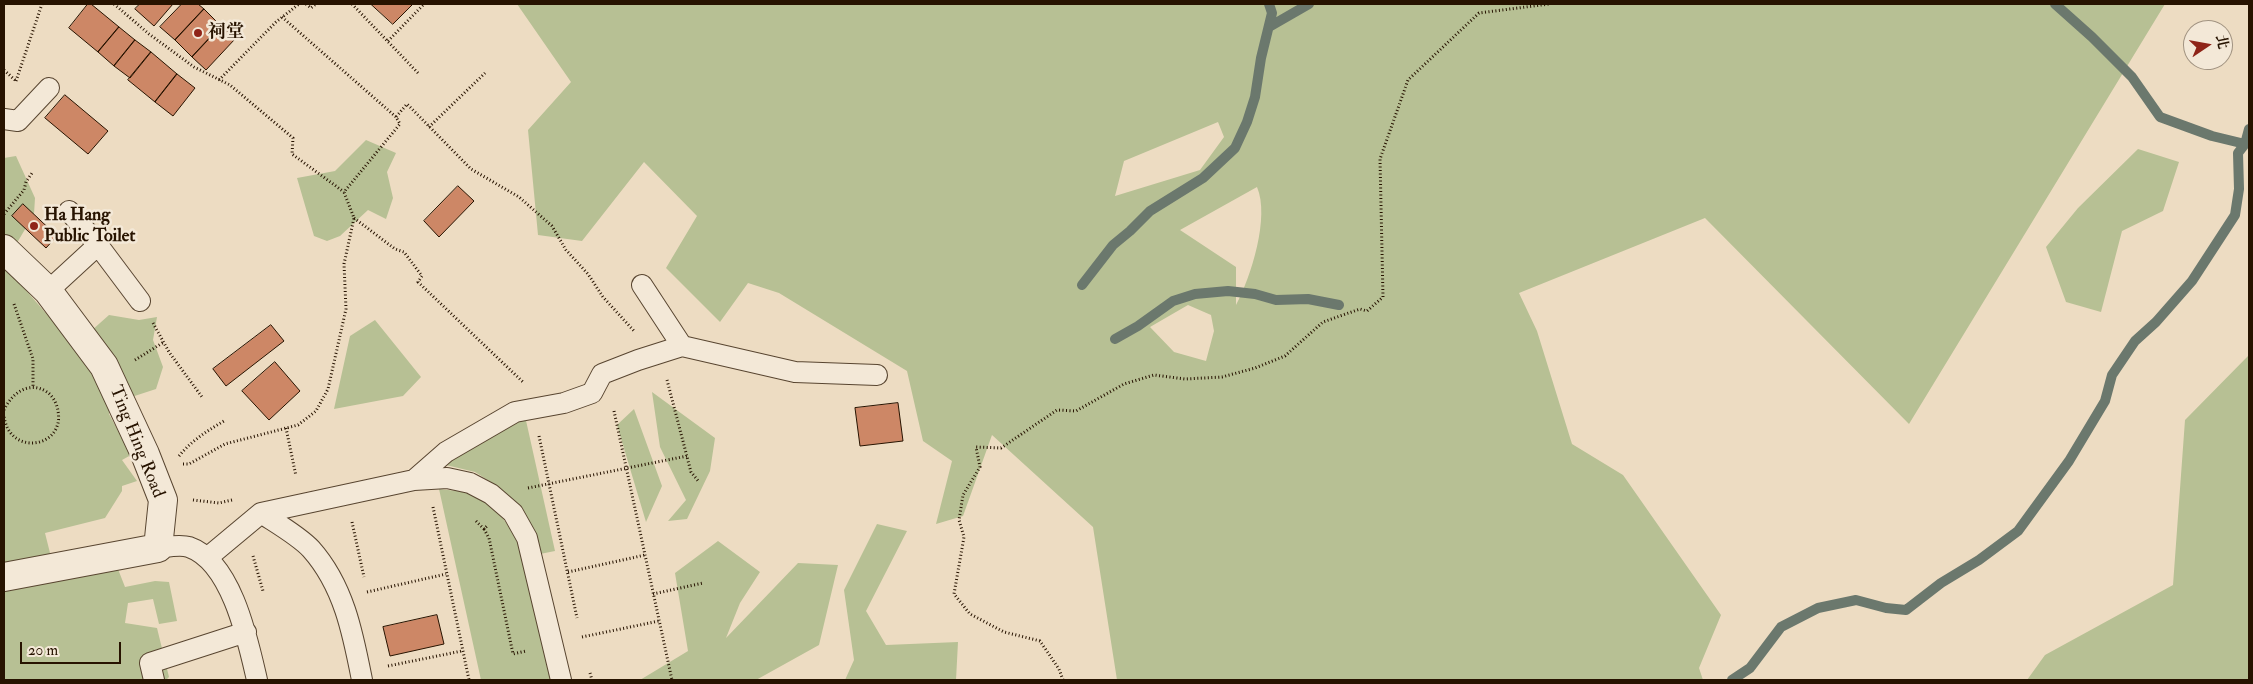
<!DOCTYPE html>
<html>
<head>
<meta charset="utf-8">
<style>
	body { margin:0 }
	#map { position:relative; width:2253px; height:684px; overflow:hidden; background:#eddcc2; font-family:"IM FELL Double Pica","Noto Serif TC",serif }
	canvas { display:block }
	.frame { position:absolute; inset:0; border:5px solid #271300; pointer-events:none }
	.north { position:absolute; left:2183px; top:20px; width:50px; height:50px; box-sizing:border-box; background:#f3e8d7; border:1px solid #a19381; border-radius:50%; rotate:78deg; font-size:14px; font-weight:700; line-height:20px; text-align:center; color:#271300 }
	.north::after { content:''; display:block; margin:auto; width:18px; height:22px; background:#8f2418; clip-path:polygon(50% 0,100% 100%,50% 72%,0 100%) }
	.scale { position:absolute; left:20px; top:642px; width:101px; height:22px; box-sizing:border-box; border:2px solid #271300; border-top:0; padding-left:6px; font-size:15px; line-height:18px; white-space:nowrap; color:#271300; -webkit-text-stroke:4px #f3e8d7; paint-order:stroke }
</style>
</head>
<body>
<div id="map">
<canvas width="2253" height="684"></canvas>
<div class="frame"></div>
<div class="north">北</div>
<div class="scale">20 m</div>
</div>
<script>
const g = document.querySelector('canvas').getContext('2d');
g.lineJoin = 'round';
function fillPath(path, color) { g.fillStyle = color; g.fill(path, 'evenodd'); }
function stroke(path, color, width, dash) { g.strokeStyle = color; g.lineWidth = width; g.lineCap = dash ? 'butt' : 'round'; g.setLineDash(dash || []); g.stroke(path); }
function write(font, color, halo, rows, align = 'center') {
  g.font = font + ' "IM FELL Double Pica","Noto Serif TC",serif'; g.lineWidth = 5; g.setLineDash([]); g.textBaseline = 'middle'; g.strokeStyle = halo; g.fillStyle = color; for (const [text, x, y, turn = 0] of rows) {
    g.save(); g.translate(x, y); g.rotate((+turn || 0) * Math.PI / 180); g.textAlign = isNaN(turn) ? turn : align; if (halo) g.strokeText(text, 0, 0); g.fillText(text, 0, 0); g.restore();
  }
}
const green = new Path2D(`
	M517,4H2165L1909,424L1705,218L1519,293L1537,331L1572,444L1623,475L1721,615L1699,668L1703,680H1117L1093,527L992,435L963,516L936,524L952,461L923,441L907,371L779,293L748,283L720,322L666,268L697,216L644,162L582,241L538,235L528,130L571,82ZM1218,122L1224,137L1200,170L1115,196L1124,161ZM1257,187C1270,217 1251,277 1236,305V267L1180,230ZM1188,305L1211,315L1214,331L1206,361L1174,352L1150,327Z
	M366,140L396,153L387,172L393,198L386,219L368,210L340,236L327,241L314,236L297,178L335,171Z
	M2138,149L2179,162L2163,211L2122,231L2101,312L2066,302L2046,247L2078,208Z
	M16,156L35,198L34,214L14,248L4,238V158Z
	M4,265L64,334L69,342L91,331L109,315L139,320L157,317L153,340L163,367L156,389L110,404L109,414L131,455L122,460L137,481L122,486V491L105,518L45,533L50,553L116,564L125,587L155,581L169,582L177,621L159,624L153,599L128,603L125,623L157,628L169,677L166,680H4Z
	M375,320L421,377L403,396L334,409L350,336Z
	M2249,355V680H2027L2045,655L2173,585L2185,420Z
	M652,392L715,438L710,471L687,519L668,521L686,500L660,447Z
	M634,409L662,486L646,522L617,425Z
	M525,416L555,551L540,554L497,486L475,472L446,465L468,448Z
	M439,489L466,492L481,499L499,513L515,535L525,557L552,680H481Z
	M877,524L907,531L866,611L886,645L958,642L956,680H845L854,660L844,590Z
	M718,541L760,572L740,603L726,638L798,563L838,565L819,645L756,680H640L688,651L675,573Z`);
const stream = new Path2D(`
	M2055,4L2092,37L2132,77L2160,117L2212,136L2245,144
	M1269,27L1309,4
	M1082,285L1113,245L1130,231L1150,211L1203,178L1235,148L1247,122L1255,97L1261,58L1272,13L1269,4
	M1115,339L1138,326L1173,301L1195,294L1228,291L1255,294L1276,300L1308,299L1339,305
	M1732,680L1750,668L1781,627L1818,608L1856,600L1886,608L1906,610L1941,583L1979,560L2018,531L2069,461L2105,401L2112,375L2135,341L2156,322L2192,281L2235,215L2239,189L2238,153L2245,144L2249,129`);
const building = new Path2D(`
	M88,4H91L119,27L98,52L69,28Z
	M140,4H173L154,26L135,9Z
	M182,4H198L204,9L175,40L160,27Z
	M371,4H413L393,24Z
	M204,9L221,26L192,57L175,40Z
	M221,26L235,39L206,70L192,57Z
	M119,27L135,40L114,66L98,52Z
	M135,40L151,52L130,78L114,66Z
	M151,52L177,74L155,102L128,80Z
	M177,74L195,88L173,116L155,102Z
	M65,95L108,131L88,154L45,118Z
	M458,186L474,201L439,237L424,221Z
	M23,204L57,236L46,248L12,216Z
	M271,325L284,341L226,386L213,369Z
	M275,362L300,391L269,420L242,391Z
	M898,403L903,441L860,446L855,408Z
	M437,615L444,644L390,656L383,627Z`);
const path = new Path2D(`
	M114,4L149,34L194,67L230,85L293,138L292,154L344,192
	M306,4L311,8L316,4
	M352,4L418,73
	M282,17L396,117
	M388,41L424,4
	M4,70L16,81
	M219,80L276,22L299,4
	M16,81L42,4
	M429,127L485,73
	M4,214L24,190L26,182L32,173
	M354,218L395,249L404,252L422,276L418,282L524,383
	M14,304L33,359V387
	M153,323L169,352L202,397
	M135,360L164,342
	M667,380L691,472L699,482
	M4,410C11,394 29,380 47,392C53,396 57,404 58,411C65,448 9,457 4,416
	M614,411L672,680
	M286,428L296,476
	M539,436L577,618
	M179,456C191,441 207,431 224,421
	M183,464H189L225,444L298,425L316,411L328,389L346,309L344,264L354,218L344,192L400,124L396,117L407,104L471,169L519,197L552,226L566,250L588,274L603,297L635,332
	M528,488L687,456
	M193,500L219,503L232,500
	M433,507L469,680
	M476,521L484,529L487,526
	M352,522L364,577
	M484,529L489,538L513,654L526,651
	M253,556L263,591
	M568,572L645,555
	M367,592L446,574
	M653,594L703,583
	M582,637L659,621
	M388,666L462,651
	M590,673L592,680
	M1063,680L1059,669L1040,641L1004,632L970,614L954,594L964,537L959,520L963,495L980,467L976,447L1001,448L1057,410L1076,411L1124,384L1154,375L1185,379L1222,377L1255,368L1285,356L1323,322L1360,309L1367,311L1383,297L1380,159L1408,80L1479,13L1549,4`);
const service = new Path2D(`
	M4,119L18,121L49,88
	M69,211L98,245L140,301
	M642,285L682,346
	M48,291L98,245
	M414,480L446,452L515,412L564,403L592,393L602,374L638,360L682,346L795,372L877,375
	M261,513C276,523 299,536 311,549C344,586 353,634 362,680
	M158,548C167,547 180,544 189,547C232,562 248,641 257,680
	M207,558L261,513L414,480L447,478L470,483L491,494L513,513L527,538L561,680
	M154,680L150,663L246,632`);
const minor = new Path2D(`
	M4,249L48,291L104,366L145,454L163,500L158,548L4,577`);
const markers = [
	[198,33,5,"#8f2418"],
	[34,226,5,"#8f2418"]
];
const poiNames = [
	["祠堂",208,33],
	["Ha Hang",44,216],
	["Public Toilet",44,237]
];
const streetNames = [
	["Ting Hing Road",136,442,68]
];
fillPath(green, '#b7c094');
stroke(stream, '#6b786d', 10);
fillPath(building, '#cd8766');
stroke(building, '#271300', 1);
stroke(service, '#584530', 22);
stroke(minor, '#584530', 30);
stroke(path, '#271300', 3, [1, 2.5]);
stroke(service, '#f3e8d7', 20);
stroke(minor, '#f3e8d7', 28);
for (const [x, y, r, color] of markers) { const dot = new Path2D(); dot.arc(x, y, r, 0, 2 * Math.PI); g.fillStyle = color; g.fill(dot); stroke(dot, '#f3e8d7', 2); }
write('bold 18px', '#271300', '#f3e8d7', poiNames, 'left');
write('18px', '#271300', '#f3e8d7', streetNames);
</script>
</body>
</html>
